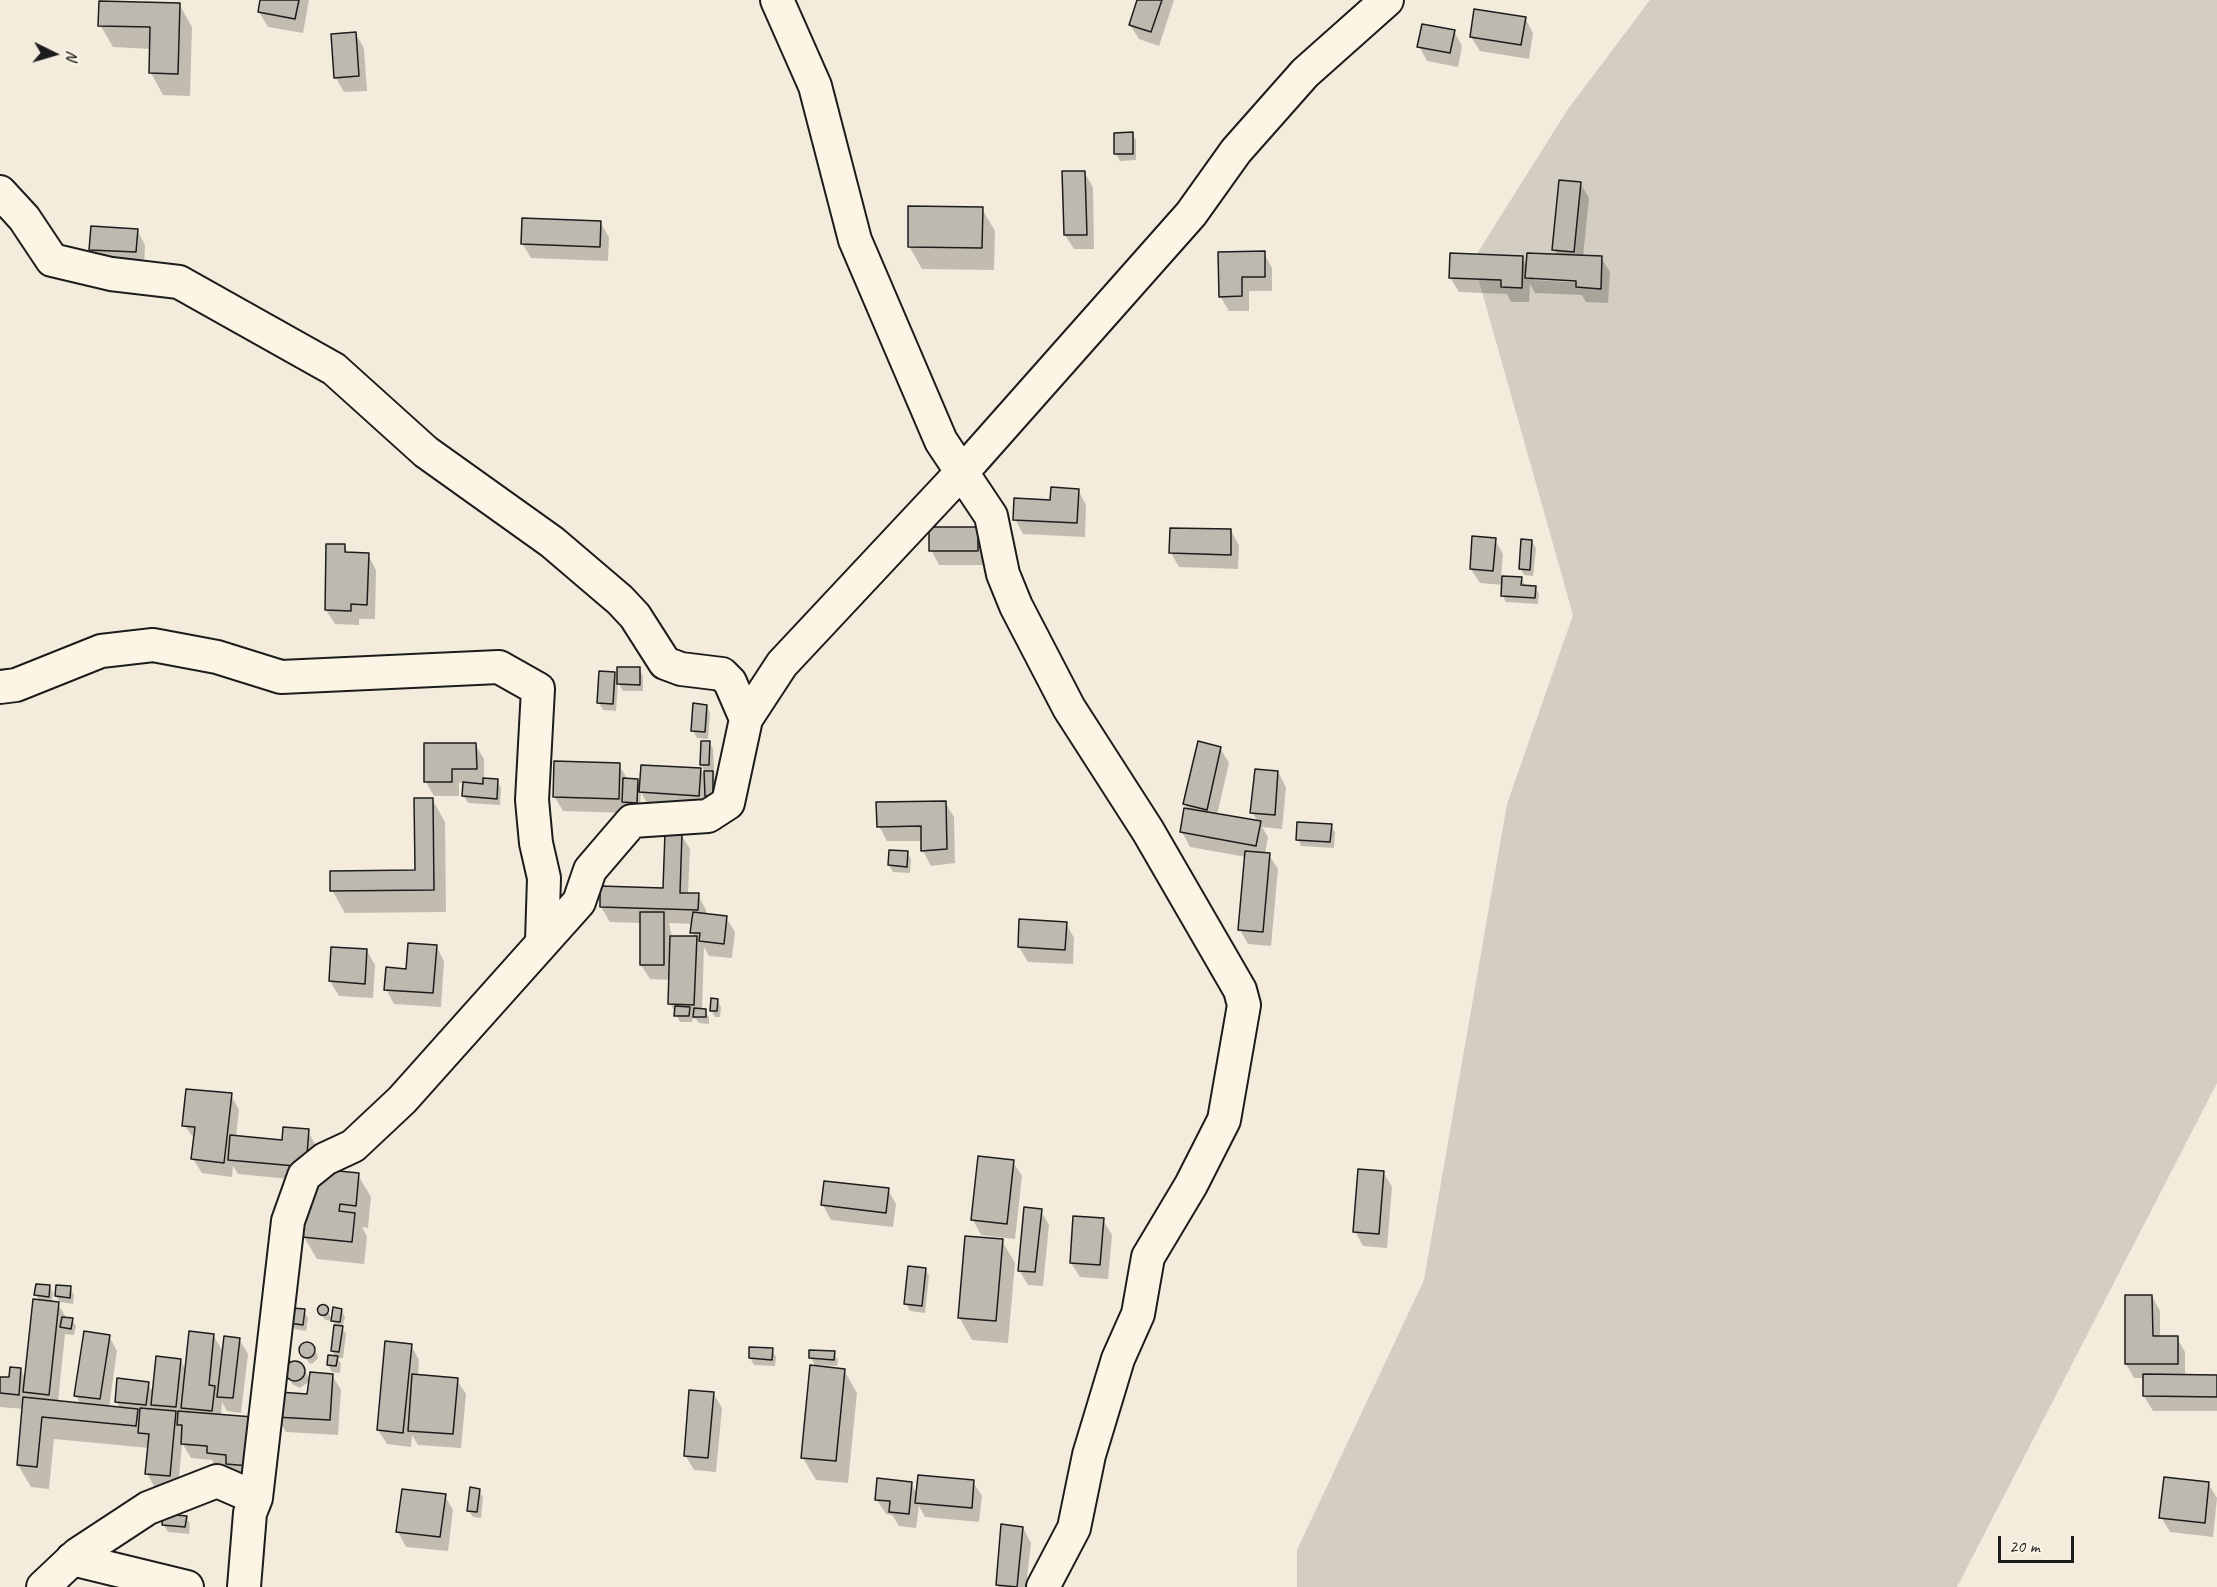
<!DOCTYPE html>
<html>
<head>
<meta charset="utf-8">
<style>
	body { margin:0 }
	#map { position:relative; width:2217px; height:1587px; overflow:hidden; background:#f3ecdd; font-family:Caveat,sans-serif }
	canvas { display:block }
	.north { position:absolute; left:24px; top:24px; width:60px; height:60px; -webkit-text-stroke:4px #fcf5e5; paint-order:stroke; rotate:95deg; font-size:16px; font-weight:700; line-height:24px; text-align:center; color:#1c1c1c }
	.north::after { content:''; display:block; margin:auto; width:21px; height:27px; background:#1c1c1c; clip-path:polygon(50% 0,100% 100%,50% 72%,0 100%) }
	.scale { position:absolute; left:1998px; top:1536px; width:76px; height:27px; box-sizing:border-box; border:3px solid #1c1c1c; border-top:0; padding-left:8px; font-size:18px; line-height:21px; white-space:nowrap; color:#1c1c1c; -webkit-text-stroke:4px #fcf5e5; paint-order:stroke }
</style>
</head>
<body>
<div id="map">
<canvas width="2217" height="1587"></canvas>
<div class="north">N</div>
<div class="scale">20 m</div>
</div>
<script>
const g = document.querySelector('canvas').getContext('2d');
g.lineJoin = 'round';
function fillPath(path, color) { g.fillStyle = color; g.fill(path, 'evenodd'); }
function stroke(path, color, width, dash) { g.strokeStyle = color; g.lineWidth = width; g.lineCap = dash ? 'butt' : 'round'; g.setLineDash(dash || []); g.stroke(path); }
const green = new Path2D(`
	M1650,0H2217V1083L1957,1587H1297V1550L1424,1280L1507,804L1573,615L1473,260L1568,109Z`);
const shadow = new Path2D(`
	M261,0H309L303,33L268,27L259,12Z
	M1138,0H1174L1159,46L1139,39L1130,25Z
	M179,4L192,27L190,96L163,95L151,73V49L113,47L100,25Z
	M1525,18L1533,33L1529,59L1480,51L1471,37Z
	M1454,31L1462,46L1458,67L1427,61L1419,46Z
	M355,33L364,48L367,91L344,92L336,78Z
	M1132,134L1136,140V160L1120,161L1116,154Z
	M1084,172L1093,187L1094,249H1074L1065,235Z
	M1580,183L1589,198L1583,257L1601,258L1610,272L1608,303L1586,302L1582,295L1535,293L1530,284L1529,302H1511L1507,294L1459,292L1450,277L1522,258L1527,267L1558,256L1554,249ZM1534,277L1584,280V283L1534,280Z
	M982,209L995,231L994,270L922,269L909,246Z
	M600,222L609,237L608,261L531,258L522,243Z
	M137,230L145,245L144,267L99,264L91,250Z
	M1264,253L1272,268V291H1249V311H1229L1220,296Z
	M1078,490L1086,505L1085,537L1023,534L1015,519Z
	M977,528L985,543V565H939L931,550Z
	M1231,531L1239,545L1238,569L1179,567L1171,553Z
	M1495,540L1503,554L1501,577L1521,578L1525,585L1535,587L1539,594L1538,604L1506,602L1503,596V585L1480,583L1471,569Z
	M1532,541L1536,548L1533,576L1524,575L1520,568Z
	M344,546L349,554L368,555L376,570L375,619H359V625L335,624L326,610Z
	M639,669L643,676V691H623L618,683L616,711L603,710L599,703L614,673L619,681Z
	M706,706L710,713L708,739L697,738L693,731Z
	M709,742L713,749L716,803L707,810L649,807L641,792L640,809L626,813L563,811L554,796L619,765L628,780L637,781L641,787L701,770L706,779L702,764Z
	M475,744L484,759V780L497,781L501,788L500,805L468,803L464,796L465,783H459V796H434L426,782Z
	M1220,748L1229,763L1217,815L1258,822L1252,812L1278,772L1286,787L1282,829L1262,827L1268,837L1265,854L1269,855L1278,869L1271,946L1248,944L1240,930L1246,857L1190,847L1182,832L1188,810L1185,804Z
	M432,799L445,822L446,912L345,913L332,890L417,871Z
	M945,802L954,817L955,863L931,866L923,851L922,841H887L879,826Z
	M1331,826L1335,832L1334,848L1301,846L1298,839Z
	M681,834L690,849L688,894L698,895L706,910V915L726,918L735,932L732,958L709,956L704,947L702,1010L709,1017V1024L699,1023L696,1019L693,1018L692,1022H680L670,1003L671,980L650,979L641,965L642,923L610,922L601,907L665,890ZM669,923L693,924L692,932L695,938L672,937Z
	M907,853L911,859L910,873L893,872L889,865Z
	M1066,923L1074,938L1073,964L1028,962L1019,947Z
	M436,946L444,961L441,1007L394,1004L386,989Z
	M367,951L375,965L373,998L339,996L330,981Z
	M717,1000L721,1007L720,1017H715L711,1010Z
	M231,1095L239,1110L236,1137L284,1141L308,1131L316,1146L313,1180L358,1175L371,1197L368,1228L362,1227L367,1237L364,1264L317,1259L304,1237L310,1181L238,1174L233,1166L232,1177L202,1173L193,1159L195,1140L184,1125Z
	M1013,1162L1022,1176L1015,1239L981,1235L973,1220Z
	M1383,1172L1392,1187L1387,1248L1363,1246L1355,1231Z
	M888,1190L896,1204L893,1227L831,1220L823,1205Z
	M1041,1211L1049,1225L1043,1286L1028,1285L1019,1270Z
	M1103,1220L1112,1235L1108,1279L1080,1277L1071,1263Z
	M1002,1241L1015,1263L1008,1343L972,1340L959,1317Z
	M925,1269L929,1276L925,1313L910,1311L906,1304Z
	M49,1286L53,1293L52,1303L58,1304L67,1319L72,1320L76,1326L74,1335L65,1334L58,1402L81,1405L76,1396L109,1336L117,1351L109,1407L120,1408L116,1401L148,1384L154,1393L180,1360L187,1371L213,1335L224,1353L239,1339L248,1354L241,1413L227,1411L222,1402L221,1416L257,1480L236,1478L230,1469L217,1468L212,1460L191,1458L182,1443L178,1490L155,1488L147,1473L149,1448L54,1439L49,1489L31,1487L18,1465L24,1409L0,1407V1378L10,1379L20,1369L26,1379L40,1302L36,1295Z
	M70,1288L74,1295L73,1304L60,1302L56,1296Z
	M2152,1296L2160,1311V1338H2177L2185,1352V1376H2217V1411H2153L2144,1396V1378H2134L2126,1364Z
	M320,1307H326L331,1318L329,1321L324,1319Z
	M341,1310L345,1317L342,1328L346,1334L343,1358H337L341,1364L340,1373L332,1372L328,1365L336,1358L332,1351L336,1326L333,1321Z
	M304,1311L308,1318L306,1331L295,1329L291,1322Z
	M308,1343L317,1354L318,1358L312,1364L309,1363L301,1350Z
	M411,1345L419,1360L418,1376L457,1380L466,1394L461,1448L418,1445L412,1435L411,1447L387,1444L378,1430Z
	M772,1350L776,1357L775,1366L754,1365L750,1358Z
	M834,1353L838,1360L837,1366L816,1365V1367L811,1358Z
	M293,1362L302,1365L310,1381L300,1388L292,1384L286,1371Z
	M844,1370L857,1393L848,1483L816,1480L803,1458Z
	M332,1375L341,1390L338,1435L286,1432L277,1417Z
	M713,1393L722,1408L716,1472L694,1470L685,1455Z
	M973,1482L982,1496L979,1522L925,1517L919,1506L916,1528L899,1526L892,1515L886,1514L877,1500L911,1483L917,1494Z
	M2208,1483L2217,1498L2213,1537L2170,1532L2161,1517Z
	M479,1490L483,1497L481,1518L473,1517L469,1511Z
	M445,1496L453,1510L448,1551L406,1547L398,1532Z
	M186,1517L190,1524L189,1534L168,1532L164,1525Z
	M1023,1528L1031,1543L1026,1587H998Z`);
const building = new Path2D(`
	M260,0H299L295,19L258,12Z
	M1137,0H1162L1151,32L1129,25Z
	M99,1L180,3L178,74L149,73L150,27L98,26Z
	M1474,9L1526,17L1521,45L1470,37Z
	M1422,24L1455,30L1450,53L1417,47Z
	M356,32L359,76L334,78L331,34Z
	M1133,132V154H1114V133Z
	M1062,171H1085L1087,235H1064Z
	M1559,180L1581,182L1574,252L1552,250Z
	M908,206L983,207L982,248L908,247Z
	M522,218L601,221L600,247L521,244Z
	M91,226L138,229L136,252L89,250Z
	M1265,251V277H1242V296L1219,297L1218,252Z
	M1450,253L1523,256L1522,288L1501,287V280L1449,278Z
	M1527,253L1602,256L1601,289L1576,287V281L1525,278Z
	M1051,487L1079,489L1077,523L1013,520L1014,498L1050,500Z
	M929,527H978V551H929Z
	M1170,528L1231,529V555L1169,553Z
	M1472,536L1496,538L1493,571L1470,569Z
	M1521,539L1532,540L1530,570L1519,569Z
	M326,544H345V552L369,553L367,605L351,604V611L325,610Z
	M1502,576L1522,577L1521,585L1536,586L1535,598L1501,596Z
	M617,667H640V685L617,684Z
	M599,671L615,672L613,704L597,703Z
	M693,703L707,705L705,732L691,731Z
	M701,741H710L709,765H700Z
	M1198,741L1221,747L1207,810L1183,804Z
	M424,743H476L477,769H452V782H424Z
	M554,761L620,763L619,799L553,797Z
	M641,765L701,768L699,796L639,792Z
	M1255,769L1278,771L1275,815L1250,813Z
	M704,771H713V796H705Z
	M483,778L498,779L497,799L462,796L463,782L483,784Z
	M623,778L638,779L637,803L622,802Z
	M414,798H433L434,890L330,891V871L415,870Z
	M946,801L947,849L921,851V826L877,827L876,802Z
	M1184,808L1261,821L1256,846L1180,832Z
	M1297,822L1332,824L1330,842L1296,840Z
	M665,832L682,833L680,893H699L698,910L600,907V886L663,888Z
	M889,850L908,851L907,867L888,865Z
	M1245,851L1270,853L1263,932L1238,930Z
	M640,912H664V965H640Z
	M693,912L727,916L724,944L699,941L700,933H690Z
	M1019,919L1067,922L1065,950L1018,947Z
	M670,936H697L694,1005L668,1004Z
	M408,943L437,945L433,993L384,990L386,967L406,969Z
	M331,947L367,949L365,984L329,981Z
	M711,998L718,999L717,1011H710Z
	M675,1006L690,1007L689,1016H674Z
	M694,1008L706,1009V1017H693Z
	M186,1089L232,1093L224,1163L191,1159L195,1127L182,1126Z
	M283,1127L309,1129L306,1167L228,1160L230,1135L282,1140Z
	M978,1156L1014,1160L1007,1224L971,1220Z
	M319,1169L359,1173L356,1206L340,1204L339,1211L355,1213L352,1242L302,1237L309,1178Z
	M1358,1169L1384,1171L1379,1234L1353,1232Z
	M824,1181L889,1188L886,1213L821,1205Z
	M1024,1207L1042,1209L1035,1272L1018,1271Z
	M1073,1216L1104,1218L1100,1265L1070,1263Z
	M965,1236L1003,1239L996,1321L958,1318Z
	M908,1266L926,1268L922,1306L904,1304Z
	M36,1284L50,1285L49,1297L34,1295Z
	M56,1285L71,1286L70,1298L55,1296Z
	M2125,1295H2152L2153,1336H2178V1364H2125Z
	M33,1299L59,1302L49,1395L23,1392Z
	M317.5 1310a5.5 5.5 0 1 1 11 0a5.5 5.5 0 1 1-11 0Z
	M333,1307L342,1309L340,1322L331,1321Z
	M292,1308L305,1309L303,1325L289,1323Z
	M62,1317L73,1318L71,1329L60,1327Z
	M334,1325L343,1326L339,1352L331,1351Z
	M84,1331L110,1335L100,1399L74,1396Z
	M189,1331L214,1334L209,1385L215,1386L212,1411L181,1408Z
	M224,1336L240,1338L233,1398L217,1397Z
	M385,1341L412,1344L403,1433L377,1430Z
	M299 1350a8 8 0 1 1 16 0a8 8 0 1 1-16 0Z
	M749,1347L773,1348L772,1360L749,1358Z
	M809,1350L835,1351L834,1360L809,1358Z
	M328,1355L338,1356L336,1366L327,1365Z
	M156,1356L181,1359L176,1407L151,1405Z
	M285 1371a10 10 0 1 1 20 0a10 10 0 1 1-20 0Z
	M810,1365L845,1369L836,1461L801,1458Z
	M10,1367L21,1368L19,1395L0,1393V1377H9Z
	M310,1372L333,1374L330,1420L275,1417L279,1392L307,1394Z
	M412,1374L458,1378L453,1434L408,1431Z
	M2143,1374L2217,1375V1397L2143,1396Z
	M117,1378L149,1382L146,1405L115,1402Z
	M689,1390L714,1392L708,1458L684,1456Z
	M23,1397L138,1409L136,1426L42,1417L37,1467L17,1465Z
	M140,1408L176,1411L170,1476L145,1474L149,1434L138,1433Z
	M178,1411L253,1417L249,1466L226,1464V1455L207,1453V1446L181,1444L182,1425H177Z
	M918,1475L974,1480L972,1508L915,1503Z
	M2164,1477L2209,1482L2205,1523L2159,1518Z
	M877,1478L912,1482L909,1514L889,1512L890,1501L875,1500Z
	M470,1487L480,1489L477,1512L467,1511Z
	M402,1489L446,1494L440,1537L396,1532Z
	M163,1514L187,1516L185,1527L162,1525Z
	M1001,1524L1023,1527L1017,1587L996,1585Z`);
const street = new Path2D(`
	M777,0L815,86L855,240L941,441L991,516L1003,574L1016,606L1069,708L1148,831L1240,990L1244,1005L1224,1120L1191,1185L1148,1257L1138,1314L1118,1359L1089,1455L1074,1528L1043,1587
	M0,192L24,218L52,260L111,274L179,282L334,369L426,452L552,542L620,600L635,616L665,663L681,669L722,674L730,682L746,719
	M0,687L16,685L101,651L153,645L217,657L281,677L499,667L538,689L532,800L536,843L544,878L542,941
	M72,1559L187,1587
	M43,1587L78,1554L148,1508L217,1481L256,1498L288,1221L304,1176L325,1159L353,1146L402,1100L579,902L590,870L632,821L708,816L728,803L746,719L782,664L973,460L1191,214L1236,151L1305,73L1387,0
	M244,1587L250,1513L256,1498`);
fillPath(green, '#d3cec1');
fillPath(shadow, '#0003');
fillPath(building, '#beb9ae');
stroke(building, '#1c1c1c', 1.5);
stroke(street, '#1c1c1c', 36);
stroke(street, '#fcf5e5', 32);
</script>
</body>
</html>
